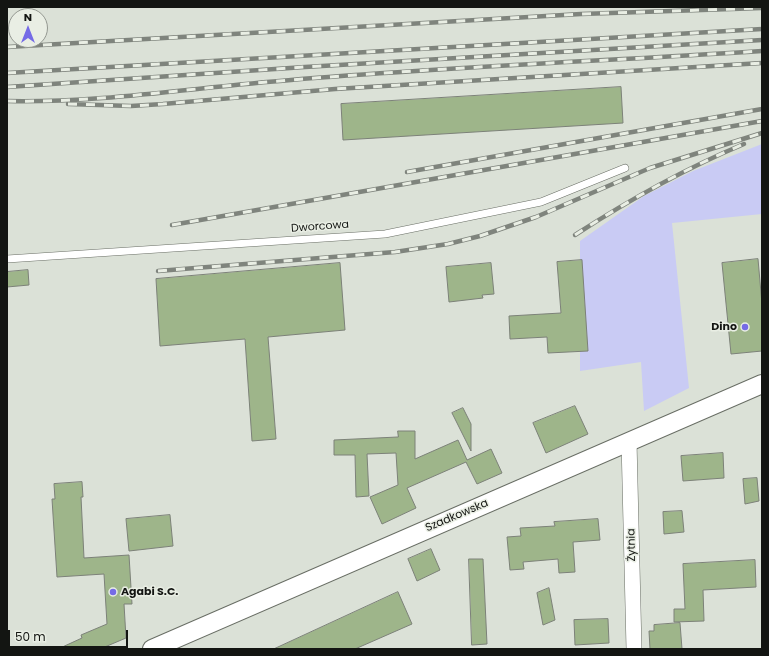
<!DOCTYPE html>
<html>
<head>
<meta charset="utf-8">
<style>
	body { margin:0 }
	#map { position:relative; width:769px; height:656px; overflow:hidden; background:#dbe1d7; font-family:Poppins,sans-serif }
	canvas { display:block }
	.frame { position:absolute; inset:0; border:8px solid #131512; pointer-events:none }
	.north { position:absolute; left:8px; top:8px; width:40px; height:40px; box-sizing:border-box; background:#e9eee4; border:1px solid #939790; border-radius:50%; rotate:0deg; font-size:11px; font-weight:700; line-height:16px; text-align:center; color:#131512 }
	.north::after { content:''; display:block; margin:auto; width:14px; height:18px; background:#756be6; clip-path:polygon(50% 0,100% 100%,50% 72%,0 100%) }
	.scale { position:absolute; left:8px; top:630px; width:120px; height:18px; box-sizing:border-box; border:2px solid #131512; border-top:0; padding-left:5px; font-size:12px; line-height:14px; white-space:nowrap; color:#131512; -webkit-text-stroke:3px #e9eee4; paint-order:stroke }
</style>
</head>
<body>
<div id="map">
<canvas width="769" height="656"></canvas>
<div class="frame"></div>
<div class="north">N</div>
<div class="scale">50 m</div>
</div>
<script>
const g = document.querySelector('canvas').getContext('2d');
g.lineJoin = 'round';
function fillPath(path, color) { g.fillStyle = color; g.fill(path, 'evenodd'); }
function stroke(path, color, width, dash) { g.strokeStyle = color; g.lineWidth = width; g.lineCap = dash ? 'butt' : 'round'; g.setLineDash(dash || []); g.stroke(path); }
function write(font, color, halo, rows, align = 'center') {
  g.font = font + ' Poppins,sans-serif'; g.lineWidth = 3; g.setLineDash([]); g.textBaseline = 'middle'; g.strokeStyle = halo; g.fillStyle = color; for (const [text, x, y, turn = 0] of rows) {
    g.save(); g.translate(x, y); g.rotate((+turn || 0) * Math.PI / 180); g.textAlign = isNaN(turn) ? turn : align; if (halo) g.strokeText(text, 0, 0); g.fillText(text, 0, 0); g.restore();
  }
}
const green = new Path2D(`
	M762,144V214L672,223L689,388L644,411L641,362L580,371V241L644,196L693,171Z`);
const building = new Path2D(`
	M621,87L623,123L343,140L341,104Z
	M758,259L762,304V351L731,354L722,263Z
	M582,260L588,351L548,353L547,337L510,339L509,316L561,313L557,262Z
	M340,263L345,330L268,337L276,439L252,441L245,339L160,346L156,279Z
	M491,263L494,294L482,295L483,298L449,302L446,267Z
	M28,270L29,285L7,287V272Z
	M575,406L588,434L546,453L533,423Z
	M463,408L471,424V451L452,413Z
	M398,431H415V459L458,440L467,460L491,449L502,473L477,484L466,462L407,488L416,508L382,524L370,497L398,485L396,453L367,454L369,496L356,497L355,455H334V440L398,437Z
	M723,453L724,478L683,481L681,456Z
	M757,478L759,501L745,504L743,479Z
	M82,482L83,497H81L84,558L129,555L132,604H124L126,638L100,649H58L82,638L81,635L107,624L104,574L57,577L52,499H55L54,484Z
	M682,511L684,532L664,534L663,512Z
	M170,515L173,546L129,551L126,519Z
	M598,519L600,540L573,542L575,572L559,573L558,559L523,562L524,569L510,570L507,537L521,536L520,528L555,526L554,522Z
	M431,549L440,570L417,581L408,559Z
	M469,559H483L487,644L472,645Z
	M755,560L756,587L703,590L704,621L674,622V609H685L683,564Z
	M549,588L555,620L543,625L537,593Z
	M398,592L412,624L355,649H274Z
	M608,619L609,643L575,645L574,620Z
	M680,623L682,649H650L649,631H654V625Z`);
const service = new Path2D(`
	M7,259L385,234L541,202L625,168`);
const minor = new Path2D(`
	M629,441L634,649`);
const tertiary = new Path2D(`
	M152,649L762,384`);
const rail = new Path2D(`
	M7,47L581,14L762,8
	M7,73L762,29
	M7,87L305,67L762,40
	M7,101C102,103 197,87 291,80C448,67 605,61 762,51
	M68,104L131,106L163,104L335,89L762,63
	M407,172L762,109
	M172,225L762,121
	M575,235C629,200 684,169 744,144
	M158,271L395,252L448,244L480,236L536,217L650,168L762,133`);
const markers = [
	[745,327,4,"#756be6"],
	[113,592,4,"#756be6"]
];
const streetNames = [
	["Dworcowa",320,227,-4],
	["Szadkowska",457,516,-23],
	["Żytnia",632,545,-91]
];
const poiNames = [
	["Dino",737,327],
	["Agabi S.C.",121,592,"left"]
];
fillPath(green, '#c9cbf4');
fillPath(building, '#9eb58a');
stroke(building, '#7c8178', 1);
stroke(service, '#696e65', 8);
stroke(minor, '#696e65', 16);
stroke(tertiary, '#696e65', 20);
stroke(service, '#fff', 7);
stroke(minor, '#fff', 15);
stroke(tertiary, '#fff', 18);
stroke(rail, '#7f847d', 4.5);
stroke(rail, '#e9eee4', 3, [9]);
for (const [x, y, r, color] of markers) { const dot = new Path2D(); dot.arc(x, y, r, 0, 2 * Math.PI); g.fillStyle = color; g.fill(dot); stroke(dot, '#e9eee4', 1.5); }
write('11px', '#131512', '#e9eee4', streetNames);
write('bold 11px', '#131512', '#e9eee4', poiNames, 'right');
</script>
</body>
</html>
